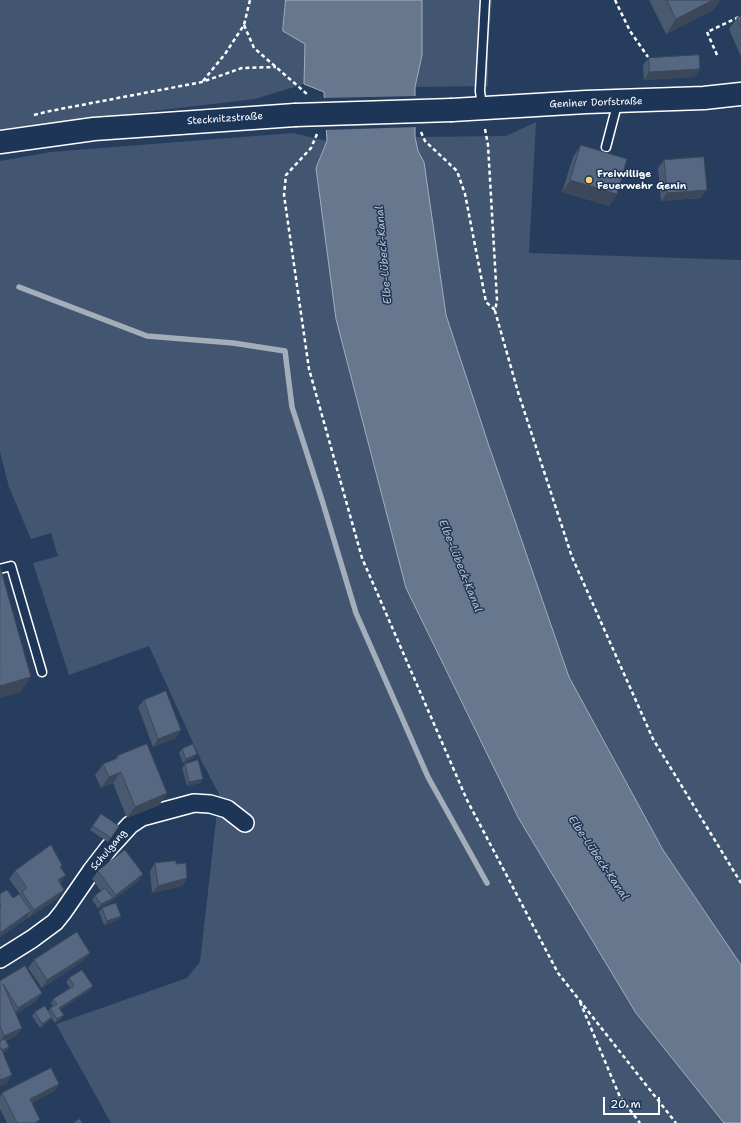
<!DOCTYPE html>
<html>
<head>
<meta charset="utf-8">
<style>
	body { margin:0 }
	#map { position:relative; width:741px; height:1123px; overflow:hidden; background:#263d5e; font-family:"Shantell Sans",sans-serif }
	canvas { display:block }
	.scale { position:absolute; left:603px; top:1097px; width:57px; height:18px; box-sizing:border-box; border:2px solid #fff; border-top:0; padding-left:5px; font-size:12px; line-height:14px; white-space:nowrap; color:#fff; -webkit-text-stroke:3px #1d3557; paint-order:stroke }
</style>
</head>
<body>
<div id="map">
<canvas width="741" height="1123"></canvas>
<div class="scale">20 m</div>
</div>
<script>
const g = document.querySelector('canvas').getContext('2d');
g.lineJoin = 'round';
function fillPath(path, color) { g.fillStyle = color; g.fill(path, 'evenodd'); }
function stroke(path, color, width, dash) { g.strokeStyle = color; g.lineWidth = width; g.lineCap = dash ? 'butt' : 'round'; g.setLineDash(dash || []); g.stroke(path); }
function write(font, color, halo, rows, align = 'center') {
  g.font = font + ' "Shantell Sans",sans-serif'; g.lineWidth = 3; g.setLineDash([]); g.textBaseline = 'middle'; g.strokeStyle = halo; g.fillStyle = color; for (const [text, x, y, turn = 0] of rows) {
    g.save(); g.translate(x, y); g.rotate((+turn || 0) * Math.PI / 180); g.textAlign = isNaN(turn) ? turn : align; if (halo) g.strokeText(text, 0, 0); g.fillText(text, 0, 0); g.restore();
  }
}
const green = new Path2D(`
	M0,0H286L283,31L305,44L304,84L255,99L0,129Z
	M422,0H492L488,49V86L415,87L422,55Z
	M536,122L529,253L741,260V965L663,850L569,677L489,446L446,315L424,162L418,151L415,137L506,136Z
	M293,133L327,141L316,168L336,319L406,588L519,819L636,1013L724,1123H111L56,1024L187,978L200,962L219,794L201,760L149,646L69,675L33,563L58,556L51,533L31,539L9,487L0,452V161L51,152Z`);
const water = new Path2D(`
	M286,0H422V55L415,87V137L418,151L424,162L446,315L489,446L569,677L663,850L741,965V1123H724L636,1013L519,819L406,588L336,319L316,168L327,141L324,92L304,84L305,44L283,31Z`);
const pier = new Path2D(`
	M417,96V127L324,130L323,98Z`);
const stream = new Path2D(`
	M19,287L147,336L233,343L285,351L292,407L322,500L356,613L428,777L487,883`);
const path = new Path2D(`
	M615,0L630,31L648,57
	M244,25L254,48L307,94
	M717,55L707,32L741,16
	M203,81L225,54L244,25L250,0
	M34,115L50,111L202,82L242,68L276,67
	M485,129L488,145L497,300L495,311L518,392L572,557L653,739L741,883
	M421,132L425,141L457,171L465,194L486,302L495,310
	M317,134L311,148L286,175L284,195L309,369L362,558L467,800L558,973L676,1123
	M580,1002L620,1097L640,1123`);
const lane = new Path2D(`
	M482,107L480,91L485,0
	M606,147L618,101
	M0,569L11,566L42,672`);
const street = new Path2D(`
	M0,959L32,939L55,922L63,912L92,870L109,848L130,825L142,817L194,803L210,804L227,809L245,823`);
const secondary = new Path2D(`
	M452,110L586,102L704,98L741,94
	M0,142L94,129L295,115`);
const secondaryBridge = new Path2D(`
	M295,115L452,110`);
const wall = new Path2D(`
	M649,0H720L713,10L666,34Z
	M741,16V57L729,29L737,18Z
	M649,58L695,77L644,80L643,65Z
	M581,145L617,194L609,206L562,192L573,157Z
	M664,160L701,198L661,201L658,168Z
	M144,700L176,738L153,747L138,707Z
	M182,749L194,758L183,763L179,753Z
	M117,756L167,793L159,805L127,818L113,783L101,788L95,775L103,764L115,759Z
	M185,764L200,783L187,786L182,768Z
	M101,814L119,826L108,842L90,830Z
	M155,863L187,878L182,886L152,893L150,871Z
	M62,865L61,867V883L60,884L64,890L58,898L28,918L27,917L26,919L0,937V894L13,898L20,894L9,879L15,871Z
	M98,871L143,874L138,882L110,902L98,908L92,900L95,896L101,891L92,879Z
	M102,908L121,916L118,920L104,925L99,912Z
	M34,960H84L42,988L28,968Z
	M69,978L90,990L60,1009L61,1019L55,1023L51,1018L49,1021L40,1028L32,1016L35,1012L48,1011L50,1008L53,1006L51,1003L53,999L70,988L66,982Z
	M0,981L42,993L36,1001L16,1014L22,1028L17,1035L6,1041L9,1047L6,1051L3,1053L7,1083L0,1086Z
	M59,1084L54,1091L32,1103L38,1123H7L0,1109V1096L2,1093Z`);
const shadedWall = new Path2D(`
	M713,0H720L713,10L666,34L676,19Z
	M700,69L695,77L644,80L649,72Z
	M570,180L617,194L609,206L562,192Z
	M707,190L701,198L661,201L667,193Z
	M31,677L21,692L0,698V686Z
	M181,730L176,738L153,747L158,739Z
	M197,754L194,758L183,763L186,759Z
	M121,772L113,783L101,788L109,777Z
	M203,779L200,783L187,786L189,782Z
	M167,793L159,805L127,818L135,807Z
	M143,874L138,882L110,902L98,908L101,904L113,898L116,895Z
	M66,875L61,883L52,888L58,880Z
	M187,878L182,886L152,893L158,886Z
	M64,890L58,898L28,918L34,910Z
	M31,911L26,919L0,937V933Z
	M121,916L118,920L104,925L107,921Z
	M90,953L84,960L42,988L47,980Z
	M93,986L90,990L57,1012L59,1008Z
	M42,993L36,1001L13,1016L18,1008Z
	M64,1015L61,1019L55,1023L57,1019Z
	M52,1017L49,1021L40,1028L42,1024Z
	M22,1028L17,1035L0,1043V1042L4,1036Z
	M9,1047L6,1051L0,1054V1051Z
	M12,1075L7,1083L0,1086V1080Z
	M59,1084L54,1091L24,1107L30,1099Z`);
const building = new Path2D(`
	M667,0H713L676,19Z
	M741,16V28L737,18Z
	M699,55L700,69L649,72V58Z
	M581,145L627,159L617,194L570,180Z
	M704,157L707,190L667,193L664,160Z
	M0,567L31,677L0,686Z
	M166,691L181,730L158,739L144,700Z
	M147,744L167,793L135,807L121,772L109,777L103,764L118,758L117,756Z
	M193,744L197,754L186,759L182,749Z
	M198,760L203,779L189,782L185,764Z
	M101,814L119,826L111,838L93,826Z
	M51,845L62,865L60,867L66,875L58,880L64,890L34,910L22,892L27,888L15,871Z
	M125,850L143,874L116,895L98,871Z
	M176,861V864L186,863L187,878L158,886L155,863Z
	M105,888L113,898L101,904L95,896Z
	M7,890L13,898L19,894L31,911L0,933V906H1L0,904V894Z
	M116,903L121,916L107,921L102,908Z
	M77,932L90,953L47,980L34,960Z
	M25,966L42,993L18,1008L3,984L22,1028L4,1036L0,1026V981Z
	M82,970L93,986L59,1008L64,1015L57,1019L50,1008L57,1004L53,999L74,986L69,978Z
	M45,1006L52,1017L42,1024L35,1012Z
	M5,1039L9,1047L2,1050L1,1048H0V1041Z
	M0,1048H1L12,1075L0,1080Z
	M51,1068L59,1084L30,1099L40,1120L34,1123H17L2,1093Z
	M80,1119L82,1123H73Z`);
const markers = [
	[589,180,4,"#ffd166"]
];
const streetNames = [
	["Geniner Dorfstraße",596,103,-2],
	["Stecknitzstraße",225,119,-4],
	["Schulgang",109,850,-50]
];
const poiNames = [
	["Freiwillige",597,174],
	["Feuerwehr Genin",597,186]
];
const waterNames = [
	["Elbe-Lübeck-Kanal",384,255,-95],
	["Elbe-Lübeck-Kanal",460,566,68],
	["Elbe-Lübeck-Kanal",598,858,56]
];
fillPath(green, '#425672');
fillPath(water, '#67788e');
stroke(water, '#a4aebb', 1);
fillPath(pier, '#263d5e');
stroke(stream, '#a4aebb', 5.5);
stroke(lane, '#fff', 11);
stroke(street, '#fff', 20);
stroke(secondary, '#fff', 25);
stroke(path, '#fff', 2.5, [4, 3]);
stroke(lane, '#1d3557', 8);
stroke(street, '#1d3557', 17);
stroke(secondary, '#1d3557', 22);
stroke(secondaryBridge, '#fff', 25, []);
stroke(secondaryBridge, '#1d3557', 22);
fillPath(wall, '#49596f');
fillPath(shadedWall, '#3c485a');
fillPath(building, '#556781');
stroke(building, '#3c485a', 1);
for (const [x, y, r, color] of markers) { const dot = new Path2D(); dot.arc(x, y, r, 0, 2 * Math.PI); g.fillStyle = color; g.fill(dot); stroke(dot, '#1d3557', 1.5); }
write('10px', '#fff', '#1d3557', streetNames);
write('bold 10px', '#fff', '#1d3557', poiNames, 'left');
write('italic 11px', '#bbc2cc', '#1d3557', waterNames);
</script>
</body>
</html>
